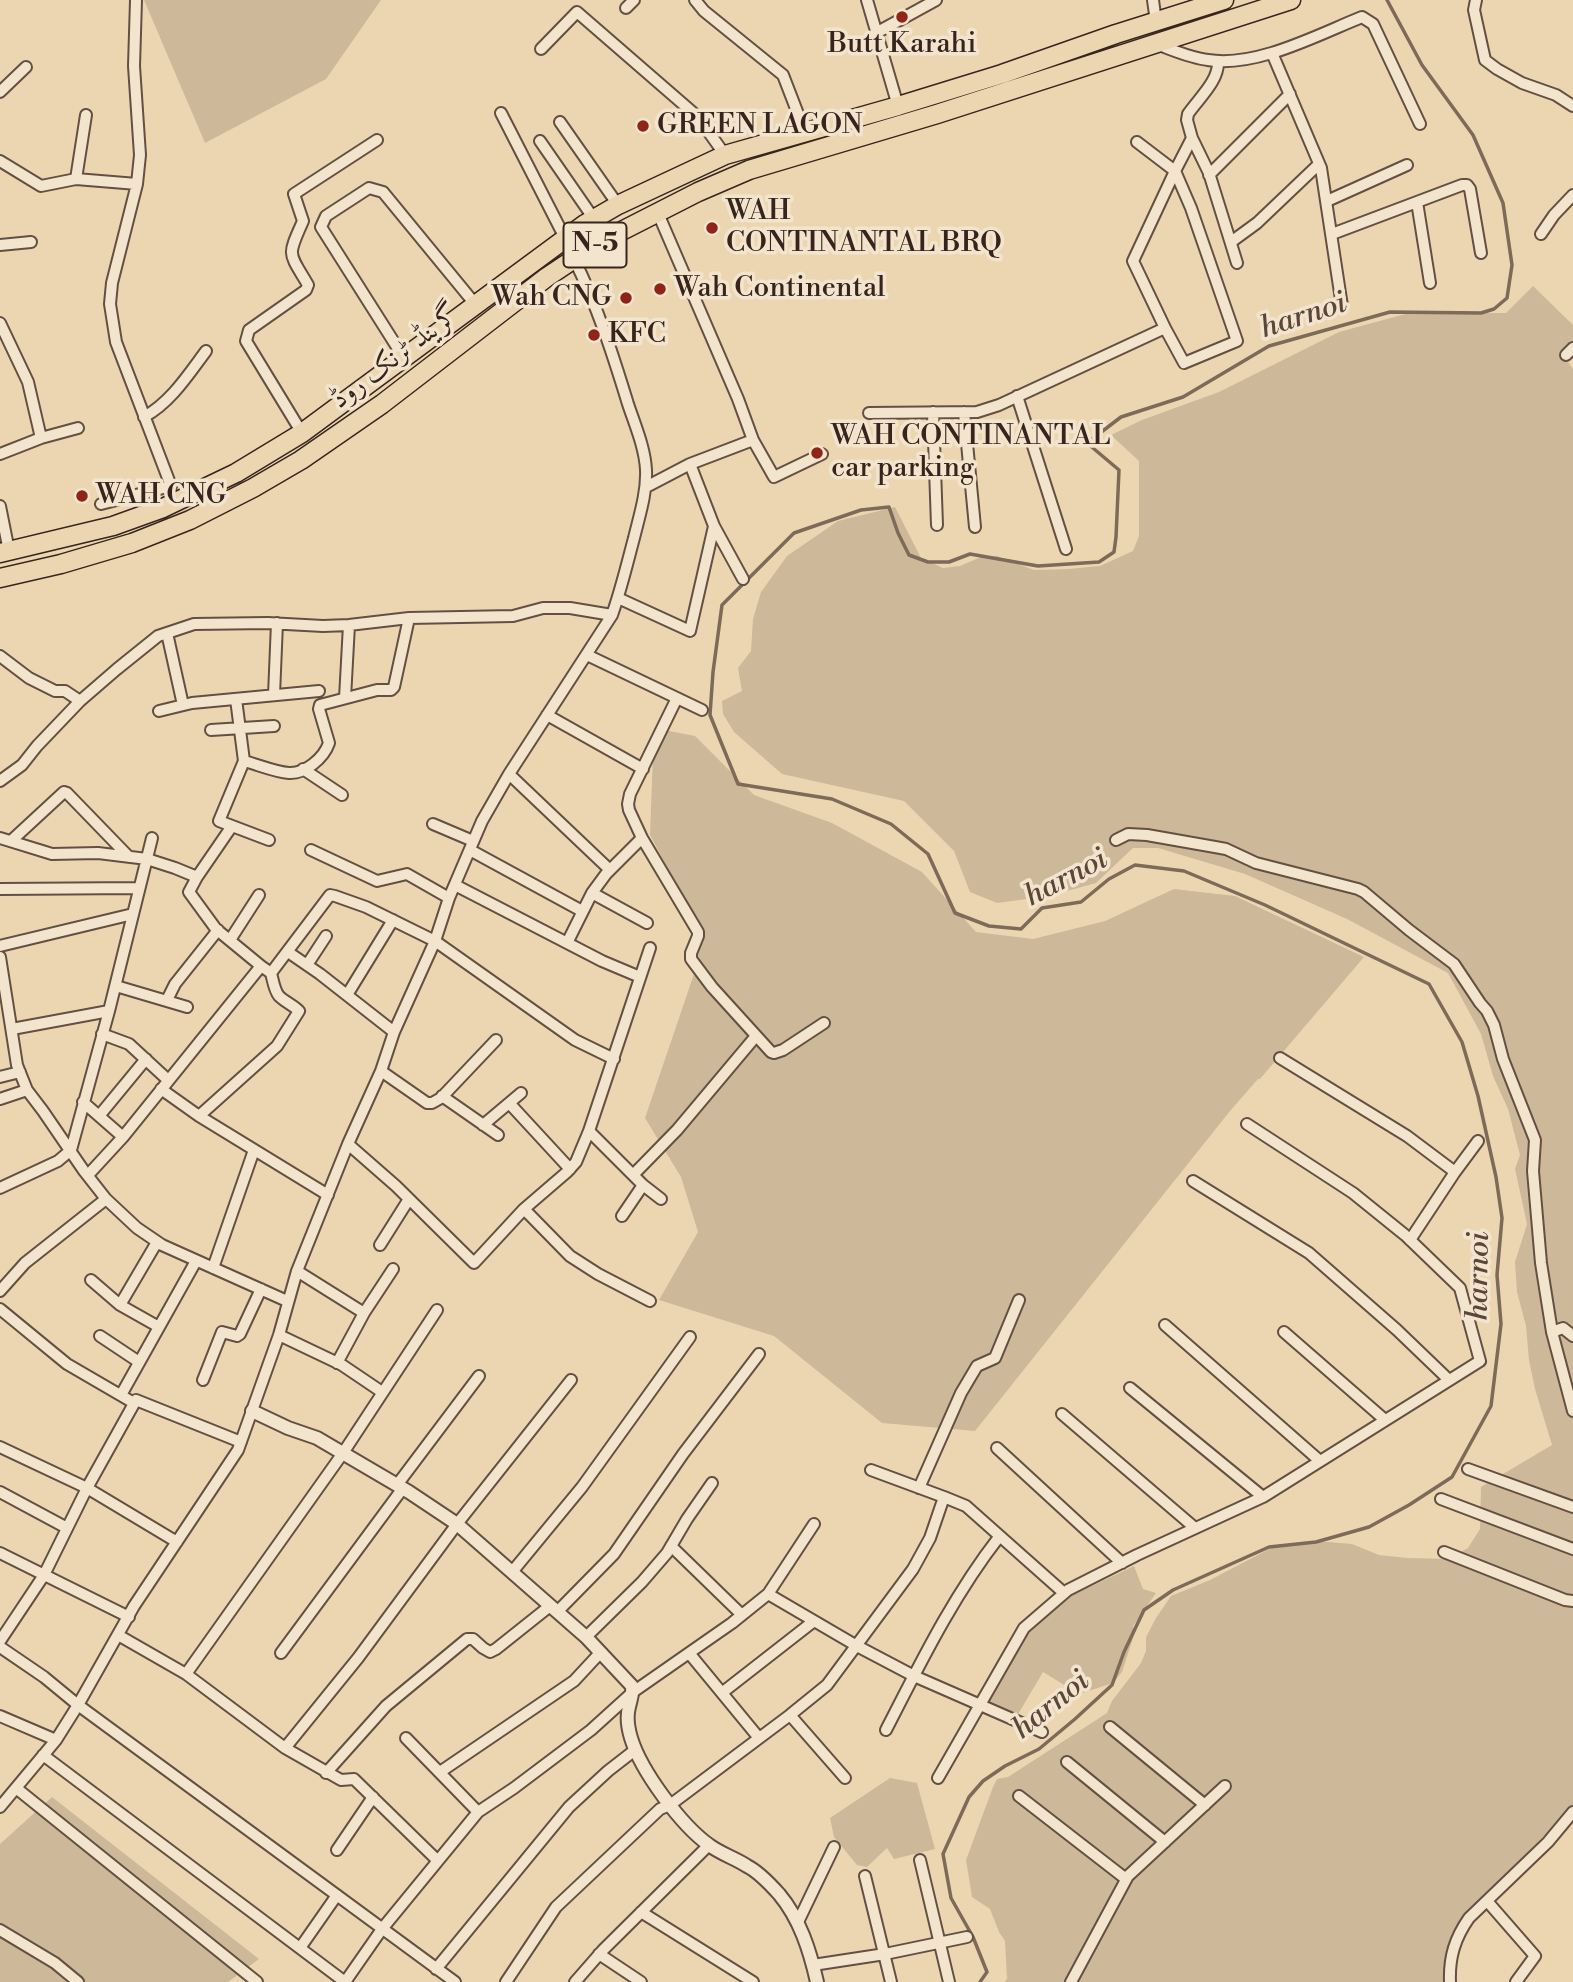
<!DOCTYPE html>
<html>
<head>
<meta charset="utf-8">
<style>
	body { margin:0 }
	canvas { display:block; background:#ecd6b2 }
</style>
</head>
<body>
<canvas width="1573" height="1982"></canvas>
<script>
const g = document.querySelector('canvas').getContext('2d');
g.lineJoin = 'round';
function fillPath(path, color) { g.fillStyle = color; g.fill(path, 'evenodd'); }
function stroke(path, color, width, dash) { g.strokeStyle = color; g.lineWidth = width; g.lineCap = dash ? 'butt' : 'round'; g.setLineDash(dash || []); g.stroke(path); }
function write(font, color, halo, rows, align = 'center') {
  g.font = font + ' "Libre Bodoni",Amiri,serif'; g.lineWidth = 7; g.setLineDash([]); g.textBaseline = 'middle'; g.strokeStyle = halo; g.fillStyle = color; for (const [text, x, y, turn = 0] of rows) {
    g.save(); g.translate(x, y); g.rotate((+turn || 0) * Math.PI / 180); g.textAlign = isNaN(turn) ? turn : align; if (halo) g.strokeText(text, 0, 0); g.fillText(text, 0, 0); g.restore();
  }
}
const green = new Path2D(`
	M144,0H381L326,79L205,143Z
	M1533,286L1573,325V340L1562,354L1573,369V1806L1482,1899L1455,1928L1447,1954L1445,1982H1004L1007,1979L1005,1941L999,1932L990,1909L972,1897L966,1860L993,1787L997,1779L1008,1777L1107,1713L1112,1701L1141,1663L1146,1651V1637L1156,1618L1171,1596L1210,1580L1275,1546L1301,1542H1328L1352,1544L1379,1555L1407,1558L1448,1559L1468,1548L1480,1529L1481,1487L1552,1445L1535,1389L1529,1360L1526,1326L1517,1292L1515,1262L1527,1224L1515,1169L1520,1155L1508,1109L1493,1076L1481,1034L1448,973L1347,919L1245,874L1158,848H1133L1096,883L1049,896L997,903L970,892L954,851L904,801L782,774L734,732L723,714L722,701L742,691L738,668L751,651L753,619L761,592L787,556L838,521L895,507L921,558L943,568L960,566L981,557L997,556L1034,570L1068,569L1100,566L1133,551L1139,536V461L1111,435L1142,420L1219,392L1339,332L1409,313H1506Z
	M654,728L695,736L754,795L832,823L922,872L976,932L1033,939L1105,921L1174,889L1235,896L1364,957L1260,1079H1258L1230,1111L975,1431L882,1423L774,1336L659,1300L698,1232L681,1177L645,1118L696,968L690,910L650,835Z
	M1134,1566L1143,1589L1156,1593L1133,1626L1135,1632L1122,1672L1113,1683L1079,1694L1043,1672L1017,1716L988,1702L1029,1632L1073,1595Z
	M890,1778L917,1783L935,1849L894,1859L887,1848L867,1867L857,1865L834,1837L830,1818Z
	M52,1797L259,1959L228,1982H0V1844Z`);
const stream = new Path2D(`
	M980,1982L987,1972L973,1937L951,1898L943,1854L969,1797L983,1781L1005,1766L1039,1749L1075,1719L1112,1685L1124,1652L1144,1610L1173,1590L1269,1547L1316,1542L1369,1527L1409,1505L1452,1477L1491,1406L1501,1324L1497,1275L1502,1218L1496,1177L1478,1096L1462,1042L1429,984L1265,905L1184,871L1135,865L1109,879L1081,902L1042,908L1021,929L989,926L955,913L928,854L891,824L832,799L738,784L710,715L713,672L722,605L794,533L861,510L889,507L898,533L909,555L928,562H949L970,554L1038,566L1099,562L1114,552L1116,537L1119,470L1087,443L1121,417L1183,397L1269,346L1390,312L1481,313L1494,309L1507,298L1512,265L1503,203L1473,135L1422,65L1387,0`);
const minor = new Path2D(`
	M136,0L134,66L140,155L137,184
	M695,0L704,11L783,75L805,132
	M867,0L898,106
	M1153,0L1156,22
	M1476,0L1474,10L1485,60L1497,69L1522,83L1556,95L1573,106
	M626,8L634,0
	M876,33L936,0
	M1156,44C1173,50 1190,58 1208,60C1256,68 1317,35 1362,17L1373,24L1420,124
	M541,49L577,12L698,117L725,155
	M1272,53L1321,168L1342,306
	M0,92L26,67
	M501,113L565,238
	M560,122L618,205
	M1192,138L1209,173L1237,263
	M540,141L594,219
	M0,161L41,186L76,179L137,184L112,283L110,304L116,342L171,486L101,504
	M1209,175L1290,94
	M76,179L86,115
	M1327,201L1407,165
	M1417,202L1430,283
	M657,211L738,399L753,440L774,477L822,454
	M1332,234L1462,185H1467L1470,189L1481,253
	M1541,234L1554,215L1573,195
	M1231,242L1257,223L1319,164
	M0,245L31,242
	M0,323L28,382L41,438
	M1165,328L1184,363L1237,341L1191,208L1175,171L1192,138L1187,120L1188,114C1199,98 1219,81 1218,61
	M1566,355L1573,348
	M404,358L321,227L326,216L369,188L383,192L475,304
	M1017,396L1066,549
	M933,412L937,525
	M964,412L975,527
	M869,413L977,412L999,405L1165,328L1133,261L1175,171L1137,142
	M144,417C171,402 188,375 206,351
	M302,433L246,341L249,330L306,290L308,285C288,251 287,257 303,221L294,194L377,140
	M0,454L41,438L78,428
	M646,487L690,464L753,440
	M0,506L9,551
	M714,526L743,579
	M618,598L690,631L714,526L690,464
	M167,633L183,705
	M587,655L702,710
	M0,656L29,678L55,691H65L80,701
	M274,695L277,623
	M345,698L349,625
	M677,698L630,794L628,804L629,810L642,838L698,932V936L691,953V959L712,987L771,1052L774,1053L783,1050L824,1023
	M236,699L244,761
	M159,711L192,703L319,691
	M547,715L643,769
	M211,730L274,726
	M303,769L342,795
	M509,774L610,870
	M0,781L22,765L37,746L80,701L117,669L158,636L194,624L268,623L323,626L349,625L409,618L513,616L543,608H570L612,615
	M433,824L473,841
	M0,838L52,854L98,853L147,859L175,868L197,877L189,892L216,929L261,966L123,1137L88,1175
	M269,840L219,821L244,761C259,765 275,772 289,773C305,774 324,758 329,743L319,709L320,705L377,690H391L394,687L409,618
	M1116,840L1128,834L1147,835L1215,847L1226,849L1256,863L1358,889L1364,892L1409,930L1454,964L1480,1003L1487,1011L1494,1025L1503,1059L1535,1140L1533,1171L1541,1263L1552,1332L1573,1411
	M11,841L64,792L67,793L129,857
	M311,850L377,881L407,874L449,898
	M470,850L582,911
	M197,877L232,826
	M455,885L602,961L640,977
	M0,889L139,888
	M592,893L647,923
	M230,940L259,895
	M567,943L592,893L606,874L642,838
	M0,946L133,914
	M288,952L320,974L394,1032
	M0,957L17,1065L27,1090L43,1111L84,1171L106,1199L137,1228L162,1245L287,1301
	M307,965L326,936
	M261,966L271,973L330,895L335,896L366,907L435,941L575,1040L614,1059
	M116,986L187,1007
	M347,995L393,920
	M167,1000L175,984L218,930
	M12,1029L109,1011
	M102,1034L129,1044L168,1080
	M1280,1058L1407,1136L1455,1172L1410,1240
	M381,1071L427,1103H432L441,1098L496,1040
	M0,1077L20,1072
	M161,1089L199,1116L328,1195
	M442,1096L498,1135
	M0,1099L27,1090
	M83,1102L123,1137
	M510,1104L570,1169
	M99,1116L146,1059
	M199,1116L277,1046L299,1011C293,1005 285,1002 279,996C274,990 273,980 271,973
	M483,1125L521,1093
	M589,1131L643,1185L661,1199
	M348,1144L396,1186L474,1263L524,1209L567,1172L576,1162L589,1131L650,948
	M1455,1172L1478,1141
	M633,1175L677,1130L756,1036
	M1193,1181L1309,1253L1397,1330L1449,1380
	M0,1188L58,1161L71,1150L109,1011L152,838
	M524,1209L570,1256L598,1274L650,1301
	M622,1216L643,1185
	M380,1245L409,1199
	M213,1268L254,1150
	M297,1271L364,1313
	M91,1280L120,1305L159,1327
	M0,1291L25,1263L106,1199
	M120,1305L157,1242
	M0,1309L67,1364L134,1403
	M1165,1325L1320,1461
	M1284,1332L1385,1420
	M1552,1332L1563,1328L1573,1336
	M279,1335L342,1365L382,1392
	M100,1336L139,1362
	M337,1363L364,1313L393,1269
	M203,1380L222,1332L237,1336L240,1334L261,1289
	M1130,1388L1263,1497
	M121,1395L196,1261
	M1062,1414L1195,1528
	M0,1447L87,1488L177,1542
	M997,1448L1122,1563
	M1468,1469L1573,1507
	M397,1485L479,1376
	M919,1488L961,1393L977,1366L995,1358L1019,1300
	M0,1492L67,1528
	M944,1497L966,1506L1064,1593
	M1441,1499L1573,1549
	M671,1546L742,1615
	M1444,1552L1565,1600L1573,1601
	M0,1553L129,1617
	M512,1572L582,1487L690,1337
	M768,1594L857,1646L914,1676L1042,1732
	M557,1612L614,1554L683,1454L759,1354
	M118,1635L186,1674L285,1748
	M586,1637L642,1582L667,1553L687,1519L712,1483
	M0,1641L44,1575L87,1488L136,1400L241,1442
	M0,1647L44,1677L78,1705L455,1982
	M281,1653L403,1488
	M689,1653L759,1738
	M186,1674L343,1453L437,1310
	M723,1692L814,1621
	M790,1715L845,1778
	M0,1716L56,1740
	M1110,1727L1205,1805
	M886,1730C920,1664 953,1596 999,1537
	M406,1738L478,1812
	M43,1755L345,1982
	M1067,1762L1165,1842
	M440,1772L574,1681L600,1653
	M326,1773L386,1706L467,1639H473L483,1648L490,1652L496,1649L550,1606
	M938,1778L1024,1628L1068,1590L1137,1555L1263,1497L1480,1361L1460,1288L1405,1235L1353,1193L1247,1124
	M16,1788L257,1982
	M1019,1796L1126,1879
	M0,1807L56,1740L78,1705L134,1606L238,1450L279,1335L297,1271L348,1144L381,1071L394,1032L435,941L449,898L482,821L509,774L612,615C621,590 627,564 634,538C639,517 647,493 646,470C645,448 635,425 628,404C613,355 597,305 574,259
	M337,1850L373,1797
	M437,1860L354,1779L341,1780L285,1748L358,1658L457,1524L571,1380
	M920,1860L949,1982
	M865,1876L891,1982
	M1487,1901L1535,1956L1516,1982
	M641,1912L753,1982
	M798,1922L834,1847
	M0,1930L55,1963L78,1982
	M300,1948L337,1895
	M599,1954L641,1982
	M813,1965L885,1954L967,1937
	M436,1969L569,1807L608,1771L635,1750
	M345,1982L382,1929L478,1812L514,1788L591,1730L633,1692L732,1623L768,1594L814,1524
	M506,1982L556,1907L660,1809L670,1805L790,1715L827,1685L913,1569L930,1538L944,1497L871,1470
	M575,1982L603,1950L709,1845
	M1071,1982L1128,1876L1225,1786
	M1450,1982C1449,1957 1455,1938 1469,1918L1548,1842L1573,1812`);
const tertiary = new Path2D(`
	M252,1411L288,1428L317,1438L409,1492L457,1524L586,1637L632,1686C633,1695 631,1698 629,1707C626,1718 628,1728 631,1738C641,1771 681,1825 709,1845C721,1854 735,1858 747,1866C759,1872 770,1884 779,1894C800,1919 810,1951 817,1982`);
const trunk = new Path2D(`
	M0,553L113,526L163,508L236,473L302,433L585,224L618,205L725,155L898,106L1002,74L1116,34L1224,0
	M0,578L61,564L132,543L190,520L253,488L301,460L382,404L547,277L598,243L698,192L749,170L937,114L1291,0`);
const markers = [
	[902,17,7,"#8f2418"],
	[643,126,7,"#8f2418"],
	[712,228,7,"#8f2418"],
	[660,289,7,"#8f2418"],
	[626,298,7,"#8f2418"],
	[594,335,7,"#8f2418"],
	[817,453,7,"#8f2418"],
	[82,496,7,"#8f2418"]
];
const shields = [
	[595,245,63]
];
const shieldNames = [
	["N-5",595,245]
];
const poiNames = [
	["Butt Karahi",902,45,"center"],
	["GREEN LAGON",657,126],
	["WAH",726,212],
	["CONTINANTAL BRQ",726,244],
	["Wah Continental",674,289],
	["Wah CNG",612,298,"right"],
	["KFC",608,335],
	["WAH CONTINANTAL",831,437],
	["car parking",831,469],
	["WAH CNG",96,496]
];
const streetNames = [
	["گرینڈ ٹرنک روڈ",396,358,-37]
];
const waterNames = [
	["harnoi",1304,317,-18],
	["harnoi",1067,879,-28],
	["harnoi",1480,1276,-89],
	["harnoi",1052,1706,-39]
];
fillPath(green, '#cdb899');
stroke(stream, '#7e6a58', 3.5);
stroke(minor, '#645042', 14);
stroke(tertiary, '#645042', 16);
stroke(trunk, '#37241d', 21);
stroke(minor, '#f3e4cd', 10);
stroke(tertiary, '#f3e4cd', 12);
stroke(trunk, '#ecd6b2', 18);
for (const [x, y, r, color] of markers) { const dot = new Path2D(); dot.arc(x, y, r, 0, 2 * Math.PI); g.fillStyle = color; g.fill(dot); stroke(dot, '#f3e4cd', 2.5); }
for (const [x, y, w] of shields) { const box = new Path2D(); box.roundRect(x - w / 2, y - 22.5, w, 45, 5); g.fillStyle = '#f3e4cd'; g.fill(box); stroke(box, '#37241d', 2); }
write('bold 26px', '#37241d', null, shieldNames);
write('28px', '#37241d', '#f3e4cd', poiNames, 'left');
write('28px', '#37241d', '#f3e4cd', streetNames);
write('italic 30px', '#5b473a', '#f3e4cd', waterNames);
</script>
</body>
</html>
